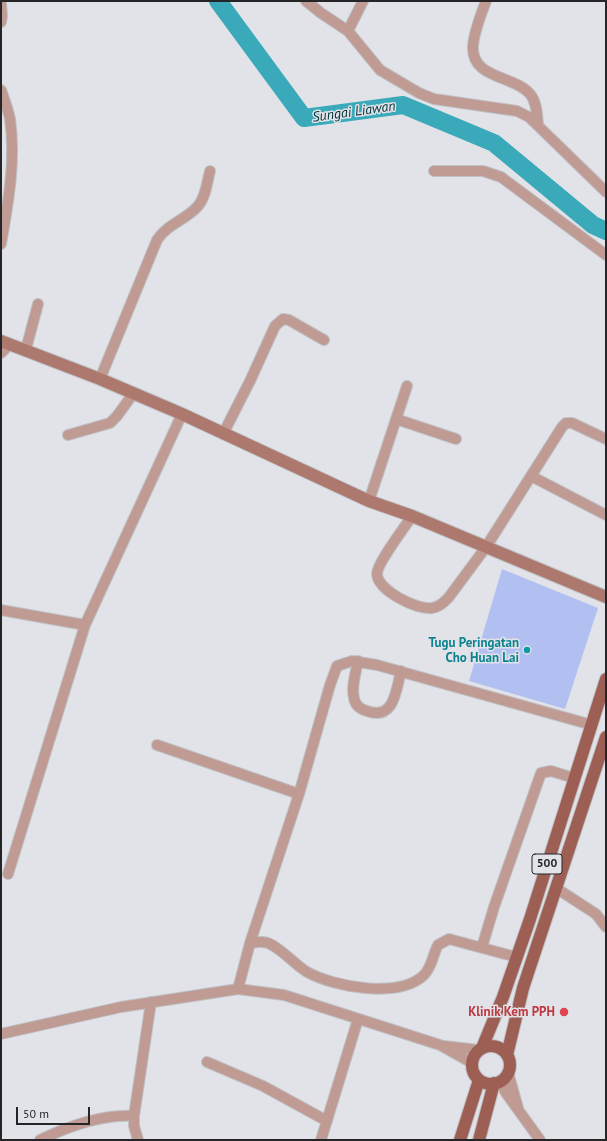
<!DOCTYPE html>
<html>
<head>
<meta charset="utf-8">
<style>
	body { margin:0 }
	#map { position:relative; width:607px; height:1141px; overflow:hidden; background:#e1e3e8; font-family:"PT Sans",sans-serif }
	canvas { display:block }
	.frame { position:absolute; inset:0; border:2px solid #252527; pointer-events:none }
	.scale { position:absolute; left:16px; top:1107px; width:74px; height:18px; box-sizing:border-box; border:2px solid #252527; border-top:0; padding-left:5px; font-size:12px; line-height:14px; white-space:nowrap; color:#252527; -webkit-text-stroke:3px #e1e3e8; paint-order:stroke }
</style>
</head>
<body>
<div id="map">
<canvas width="607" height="1141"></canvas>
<div class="frame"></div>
<div class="scale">50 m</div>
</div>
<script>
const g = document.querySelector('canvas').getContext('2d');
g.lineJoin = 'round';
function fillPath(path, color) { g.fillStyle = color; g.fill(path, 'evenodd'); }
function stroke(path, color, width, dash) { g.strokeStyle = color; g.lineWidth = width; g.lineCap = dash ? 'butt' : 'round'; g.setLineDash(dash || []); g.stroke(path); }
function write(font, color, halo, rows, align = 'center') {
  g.font = font + ' "PT Sans",sans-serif'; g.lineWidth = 3; g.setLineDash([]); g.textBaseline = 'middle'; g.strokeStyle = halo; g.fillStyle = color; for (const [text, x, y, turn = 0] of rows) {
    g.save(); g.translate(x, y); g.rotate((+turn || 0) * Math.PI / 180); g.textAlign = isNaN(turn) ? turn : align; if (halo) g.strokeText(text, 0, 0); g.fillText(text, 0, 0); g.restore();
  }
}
const green = new Path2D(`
	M502,569L598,608L565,709L469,681Z`);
const river = new Path2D(`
	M218,1L304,118L403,105L494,143L593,225L606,231`);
const street = new Path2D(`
	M306,1L321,13L348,31
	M363,1L348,31L380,70L419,93L434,99L517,111L529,117L606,192
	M486,1C481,15 474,31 473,46C471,79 514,75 530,94C537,102 537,115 538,124
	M1,3L2,16L1,22
	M1,90C4,99 8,109 10,119C16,161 8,204 1,244
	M434,171H483L501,177L606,255
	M26,349L38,304
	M1,353L10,344
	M100,379L157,240C167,224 186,220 198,206C206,197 207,182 210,171
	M396,419L456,439
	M223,434L250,381L275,326L283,319L289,320L324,340
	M68,435L110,423L117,416L133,394
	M531,476L606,515
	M369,501L407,386
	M412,516C405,527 377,563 377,574C378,591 417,610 432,608C440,607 444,602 449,597L486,547L562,427L566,423H572L606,439
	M1,610L85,625
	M358,661C356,672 351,687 354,698C355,705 360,709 367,711C394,721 396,691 401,671
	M157,745L299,794
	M8,874L85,625L182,414
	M556,888L596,914L606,927
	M250,943C256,942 262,941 268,943C281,948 295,965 307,972C334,987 399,999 424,975C432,967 433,954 438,945L449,939L516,957
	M482,947L494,907L541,773L551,771L574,778
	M238,989L250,943L299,794L330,685L337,666L352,661L377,665L592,725
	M1,1034L121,1007L238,989L284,995L440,1045L472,1063
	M444,1046L479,1050
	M207,1062L263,1086L327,1121
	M508,1072L518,1108
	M500,1081L506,1093L540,1140
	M40,1140C69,1126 102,1114 134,1116
	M138,1140L134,1126V1116L151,1002
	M321,1140L358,1019`);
const secondary = new Path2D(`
	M1,341L100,379L182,414L369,501L412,516L606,597`);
const primary = new Path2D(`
	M472 1065a19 19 0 1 1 38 0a19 19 0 1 1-38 0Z
	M482,1048L503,997L530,919L606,679
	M507,1055L523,988L606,737
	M460,1140L479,1080
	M479,1140L494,1083`);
const markers = [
	[527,650,4,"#0f9aa8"],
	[564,1012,5,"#e0444e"]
];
const shields = [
	[547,864,30]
];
const shieldNames = [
	["500",547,864]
];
const cultureNames = [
	["Tugu Peringatan",519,643],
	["Cho Huan Lai",519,658]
];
const healthNames = [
	["Klinik Kem PPH",555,1012]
];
const waterNames = [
	["Sungai Liawan",354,112,-8]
];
fillPath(green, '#b2c0f1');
stroke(river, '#3aaaba', 18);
stroke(street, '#bfc1c5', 12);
stroke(secondary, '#bfc1c5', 14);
stroke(primary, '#bfc1c5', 14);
stroke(street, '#c09b94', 10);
stroke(secondary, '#ad786e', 12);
stroke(primary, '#9d5e53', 12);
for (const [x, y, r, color] of markers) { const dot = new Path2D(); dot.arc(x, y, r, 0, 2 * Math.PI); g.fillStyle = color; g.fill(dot); stroke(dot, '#e1e3e8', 1.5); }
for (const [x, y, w] of shields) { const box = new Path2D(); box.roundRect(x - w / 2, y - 10, w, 20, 3); g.fillStyle = '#e1e3e8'; g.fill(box); stroke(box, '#252527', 1); }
write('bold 12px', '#252527', null, shieldNames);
write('bold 13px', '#0d838f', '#e1e3e8', cultureNames, 'right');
write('bold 13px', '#be3a42', '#e1e3e8', healthNames, 'right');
write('italic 14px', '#00333a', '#e1e3e8', waterNames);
</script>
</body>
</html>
